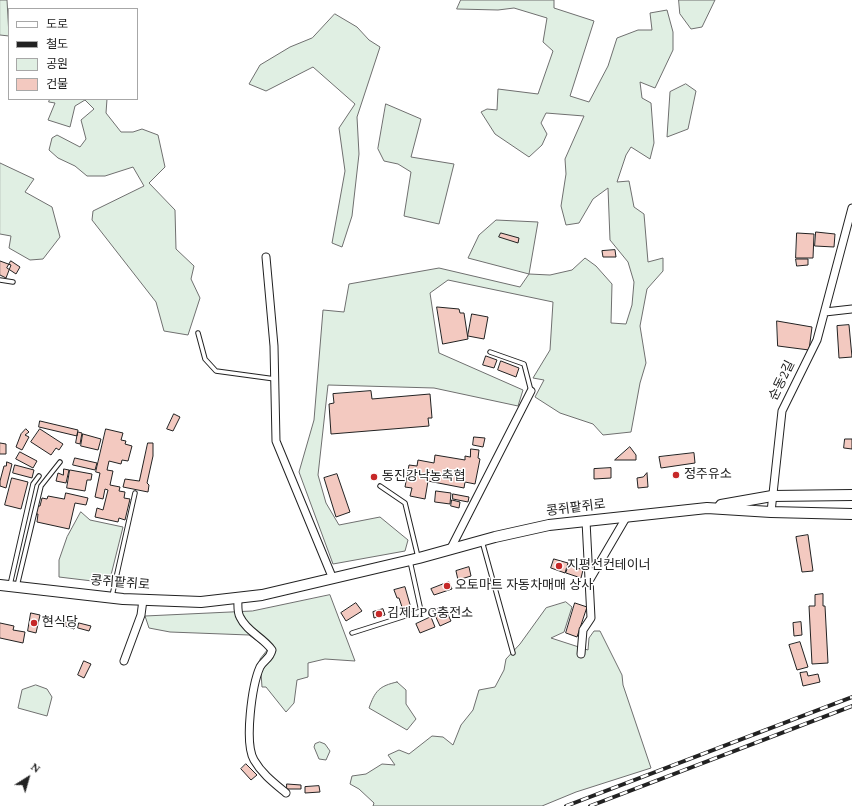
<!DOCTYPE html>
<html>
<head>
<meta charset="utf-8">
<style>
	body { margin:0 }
	#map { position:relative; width:852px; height:806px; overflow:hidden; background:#fff; font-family:Spectral,"Noto Sans KR",serif }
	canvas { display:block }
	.legend { position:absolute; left:8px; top:8px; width:130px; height:92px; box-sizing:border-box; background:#fff; border:1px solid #a7a7a7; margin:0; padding:5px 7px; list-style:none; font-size:12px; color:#222 }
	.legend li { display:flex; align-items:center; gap:8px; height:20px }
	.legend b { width:20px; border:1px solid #a7a7a7 }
	.north { position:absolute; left:8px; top:758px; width:40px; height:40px; -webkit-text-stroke:3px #fff; paint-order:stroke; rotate:37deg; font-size:11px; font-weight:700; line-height:16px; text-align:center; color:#222 }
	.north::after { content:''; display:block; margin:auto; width:14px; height:18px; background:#222; clip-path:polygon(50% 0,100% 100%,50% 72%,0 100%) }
</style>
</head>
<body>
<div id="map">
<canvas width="852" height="806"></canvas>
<ul class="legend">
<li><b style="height:5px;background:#fff"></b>도로</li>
<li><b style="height:5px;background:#222"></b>철도</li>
<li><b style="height:11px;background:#e0efe3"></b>공원</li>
<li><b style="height:11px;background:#f3c9c0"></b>건물</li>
</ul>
<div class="north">N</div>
</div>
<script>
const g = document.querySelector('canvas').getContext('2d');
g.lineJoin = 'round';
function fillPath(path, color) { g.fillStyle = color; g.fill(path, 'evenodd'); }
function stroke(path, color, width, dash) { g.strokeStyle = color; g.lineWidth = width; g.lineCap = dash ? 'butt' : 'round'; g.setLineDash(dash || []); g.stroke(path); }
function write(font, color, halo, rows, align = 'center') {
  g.font = font + ' Spectral,"Noto Sans KR",serif'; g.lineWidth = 3; g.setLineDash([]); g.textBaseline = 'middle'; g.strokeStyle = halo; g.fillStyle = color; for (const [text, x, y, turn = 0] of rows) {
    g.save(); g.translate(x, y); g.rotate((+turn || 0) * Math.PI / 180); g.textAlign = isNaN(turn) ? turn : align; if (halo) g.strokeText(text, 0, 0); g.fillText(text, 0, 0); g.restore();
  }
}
const green = new Path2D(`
	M0,0H7L9,36L0,35Z
	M461,0H554V8L594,21L570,96L589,102L608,66L617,38L638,30H652L650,13L667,10L673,32V50L655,88L640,82L642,98L651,103L654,143L650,159L631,147L626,155L617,182L629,181L634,207L644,214L648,262L663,258V271L647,289L640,326L646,363L640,383L631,432L603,435L593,424L560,413L535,397L544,380L533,378L550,350L553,302L448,280L430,293L439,353L523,390L518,406L434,388L328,385L318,475L326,503L339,525L380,517L408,540L405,551L333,564L299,472L314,420L323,310L344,312L349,284L439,268L520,287L529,274L468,258L479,235L496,220L538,222L529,274L550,275L572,270L585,258L596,266L612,284L611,323L626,324L632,305L634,282L628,262L610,240L608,188L593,199L579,223L566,225L561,206L566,174L565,159L584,116L546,113L541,123L547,134L542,145L529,157L495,134L481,112L487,109L497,110L498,89L538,94L553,51L543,42L547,18L514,8L498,10L457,9Z
	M679,0H715L702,27L691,29L680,14Z
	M335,14L357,27L369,40L380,47L357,117L359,154L352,216L342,247L332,243L345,171L339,128L355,104L313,67L266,91L249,84L260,65L290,47L312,38Z
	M686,84L696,91L688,129L667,137L670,92Z
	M50,99H107L106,113L121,132H133L142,129L158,135L165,167L149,183L175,210L176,249L194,266L191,279L200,298L188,335L164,331L156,302L92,220L93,211L144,186L133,167L105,176H87L75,166L58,158L49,150L52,138L57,135L80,147L86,139L81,120L94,109L85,100L75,106L70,127L48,120L55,103L49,102Z
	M386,104L421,119L411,157L454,164L439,224L404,216L411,172L398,164L384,161L378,149Z
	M0,163L34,179L25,192L52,207L60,237L43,259L30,260L9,248L11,236L0,234Z
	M81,512L90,520L123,527L109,583L59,577V560L67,537Z
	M330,595L355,661L325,659L308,663V677L297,680L294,703L286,712L266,687H262L260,659L268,649L249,635L170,632L149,628L145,616L252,611Z
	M566,602L572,607L564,632L551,638L588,650L589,638L594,631H600L622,675L623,685L651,768L576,792L542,806H373L374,803L359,789L350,784L352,776L366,774L382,764L395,765L388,755L399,750L409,754L432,736L443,737L453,745L461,725L473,710L479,690L495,687L504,670L506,659L520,644L546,608Z
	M397,682L406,690V704L416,719L407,730L369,708C375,691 379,686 397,682Z
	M36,685L47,689L52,697L47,716L18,708L22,690Z
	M320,742L325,744L330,751L326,760L319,759L314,747L315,744Z`);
const building = new Path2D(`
	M816,232L835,234L834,247L815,246Z
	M501,233L519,238L518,243L499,237Z
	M797,233L814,234L813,258H796Z
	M615,250L616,257H603L602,251Z
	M796,259H808V265L797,266Z
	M0,261L11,265L6,278L0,275Z
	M11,261L20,267L16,274L7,268Z
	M437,307L459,309L460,313H464L468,339L443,344Z
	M472,314L488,317L484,339L468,336Z
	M777,321L812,327L809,350L778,346Z
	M849,325L852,357L839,358L837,326Z
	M486,356L497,360L494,368L483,365Z
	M501,361L519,368L516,377L498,370Z
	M371,391L372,399L430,394L432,418H428L429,426L331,434L329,404L334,403L333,394Z
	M174,414L180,417L173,431L167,429Z
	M40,421L78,430L77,436L39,427Z
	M26,429L29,432L25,435L29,437L22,450L16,447L21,434Z
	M40,429L63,444L59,450L56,448L51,455L31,442Z
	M106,429L123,433L121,440L126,441L125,444L132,446L128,461L122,460L121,464L109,461L107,470L113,471L110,485L120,487L119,491L125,492L124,498L130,499L125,520L119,518L118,522L95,517L97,508L103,510L108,490L105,489L103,499L95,497L100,473L96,472Z
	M78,432L82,433L80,444L76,443Z
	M83,434L101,439L98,450L81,446Z
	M474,437L485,438L483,447L473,445Z
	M845,439H852V449L844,448Z
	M0,443L6,444V454H0Z
	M148,443H153V456L147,483L149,485L148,492L123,487L125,479L139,481Z
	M630,447L636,455V460H615Z
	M471,449L479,450L478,458L480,459L475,484L465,482L464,488L428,481L425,499L410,496L412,488L405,487L409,465L417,466L418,460L434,463L435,455L465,460V456L470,457Z
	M20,452L37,461L33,468L16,459Z
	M694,453L695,463L661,468L659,457Z
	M75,458L97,463L95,470L73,465Z
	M7,462L12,464L6,488L0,486V481L4,466H6Z
	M15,465L34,470L32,478L13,473Z
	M611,468V478L594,479V469Z
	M64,469L69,470L66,483L56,481L58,473L63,475Z
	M70,470L92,474L91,480H87L85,491L67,488Z
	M647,473L648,487L638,488L637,478L643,477Z
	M337,474L350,512L336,517L324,478Z
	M12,478L28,482L21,509L5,505Z
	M436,491L451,493L450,504L435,502Z
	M66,493L88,498L86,505L75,503L69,529L37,522L38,514H36L37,506H40L42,498L47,499L48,496L64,499Z
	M453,494L469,497L468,502L453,499Z
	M452,500L460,502L459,508L451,506Z
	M808,535L813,571L802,572L796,537Z
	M554,559L568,563L565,573L551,568Z
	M569,565L583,570L581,578L566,573Z
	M469,567L471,576L458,580L456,571Z
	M449,582L452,589L434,595L431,589Z
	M405,587L411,608L403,610L399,598H397L394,590Z
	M823,594V606H825L828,663L812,664L809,606H815V595Z
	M356,603L362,611L346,621L341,613Z
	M575,603L587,607L577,637L566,633Z
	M444,606L451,621L440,626L433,611Z
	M383,609L385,615L374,618L373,612Z
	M31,613L40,615L36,633L28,631Z
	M431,617L435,627L420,633L416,624Z
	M66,622L76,624L74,629L65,626Z
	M801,622L802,635L794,636L793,623Z
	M0,623L14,626L13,630L25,632L23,643L0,638Z
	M79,623L91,626L89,631L78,628Z
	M800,642L808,667L797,670L789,645Z
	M84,661L91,664L84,678L78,675Z
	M807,672L808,676L818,674L820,682L803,686L800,673Z
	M246,764L257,775L251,780L241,769Z
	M287,784L301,785V789H287Z
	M319,786L320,792L305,793V787Z`);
const lane = new Path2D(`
	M0,280L13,282
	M198,333L205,359L216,371L275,379
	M490,352L524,364L531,391
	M380,486L405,503L418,557
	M482,541L513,653
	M10,585L33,484L39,476
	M17,586L41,486L60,462
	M112,596L135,493
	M352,633L421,611L410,561`);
const street = new Path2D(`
	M266,257L274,346L276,441L333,579
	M825,312L852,309
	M771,512L782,411L817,340L852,208
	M451,548L531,391
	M589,581L627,516
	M238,598C238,604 237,612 240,617C247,632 263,637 272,650C270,659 264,660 260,667C252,685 244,743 254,760C262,774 274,783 286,793
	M581,654L583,630L591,618L586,521
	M124,661L141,615L143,600`);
const secondary = new Path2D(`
	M721,505L772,496L852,495
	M0,585L123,599L201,602L262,595L419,558L495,537L549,525L707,508L771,512L852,514`);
const rail = new Path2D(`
	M566,806L852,697
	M590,806L852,706`);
const markers = [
	[676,475,4,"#c62828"],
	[374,477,4,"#c62828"],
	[559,566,4,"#c62828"],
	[447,586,4,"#c62828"],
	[379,614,4,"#c62828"],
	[34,623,4,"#c62828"]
];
const streetNames = [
	["순동2길",783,381,-64],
	["콩쥐팥쥐로",576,509,-7],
	["콩쥐팥쥐로",120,584,5]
];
const poiNames = [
	["정주유소",684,475],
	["동진강낙농축협",382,477],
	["지평선컨테이너",567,566],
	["오토마트 자동차매매 상사",455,586],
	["김제LPG충전소",387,614],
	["현식당",42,623]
];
fillPath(green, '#e0efe3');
stroke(green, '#6f6f6f', 1);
fillPath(building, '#f3c9c0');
stroke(building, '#222', 1);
stroke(lane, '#222', 5.5);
stroke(street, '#222', 9);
stroke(secondary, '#222', 12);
stroke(lane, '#fff', 3.5);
stroke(street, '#fff', 7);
stroke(secondary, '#fff', 10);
stroke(rail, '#222', 4);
stroke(rail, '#fff', 2.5, [8]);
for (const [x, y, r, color] of markers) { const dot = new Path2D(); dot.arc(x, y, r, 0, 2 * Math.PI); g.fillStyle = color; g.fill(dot); stroke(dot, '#fff', 1.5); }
write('13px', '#222', '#fff', streetNames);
write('13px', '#222', '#fff', poiNames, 'left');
</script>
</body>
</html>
